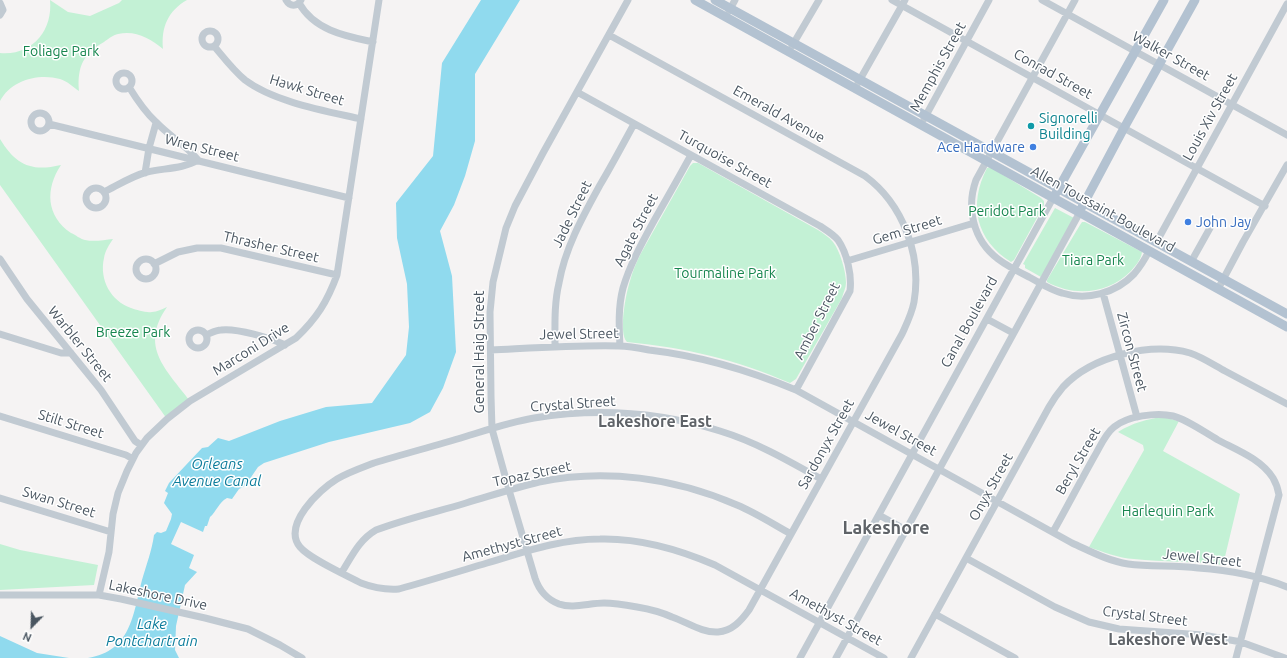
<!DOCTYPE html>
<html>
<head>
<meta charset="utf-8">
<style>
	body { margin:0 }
	#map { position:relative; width:1287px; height:658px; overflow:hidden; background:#f5f3f3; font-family:Ubuntu,sans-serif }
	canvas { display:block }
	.north { position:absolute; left:12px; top:606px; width:40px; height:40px; -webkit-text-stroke:3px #fff; paint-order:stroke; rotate:203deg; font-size:11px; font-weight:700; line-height:16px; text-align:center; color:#4a5661 }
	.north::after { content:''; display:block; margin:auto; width:14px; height:18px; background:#4a5661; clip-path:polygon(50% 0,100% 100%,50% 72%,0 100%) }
</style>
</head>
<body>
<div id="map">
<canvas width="1287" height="658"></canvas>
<div class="north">N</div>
</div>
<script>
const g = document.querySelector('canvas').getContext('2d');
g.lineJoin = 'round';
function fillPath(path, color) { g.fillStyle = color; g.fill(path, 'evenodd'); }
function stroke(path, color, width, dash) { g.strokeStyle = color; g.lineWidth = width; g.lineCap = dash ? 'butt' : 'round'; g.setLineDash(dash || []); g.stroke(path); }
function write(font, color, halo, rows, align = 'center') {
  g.font = font + ' Ubuntu,sans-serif'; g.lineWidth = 3; g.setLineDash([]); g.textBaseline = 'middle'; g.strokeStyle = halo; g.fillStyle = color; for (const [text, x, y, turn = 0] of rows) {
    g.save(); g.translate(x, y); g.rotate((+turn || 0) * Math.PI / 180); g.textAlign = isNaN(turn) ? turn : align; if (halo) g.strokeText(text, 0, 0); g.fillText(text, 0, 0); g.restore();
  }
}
const green = new Path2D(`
	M50,0L68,12L90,16L119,3L122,0H187C168,11 161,27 163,49C150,38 135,30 118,34C113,35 108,39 104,42C83,54 77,67 79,91C73,87 67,81 60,79C39,73 11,80 0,101V53C32,56 53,31 50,0Z
	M0,139C16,165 31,172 61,165C45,189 46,216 71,233C76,235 80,239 85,240C94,242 104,240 113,239C109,245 105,251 104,258C99,280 111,301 131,308C137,310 146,313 152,312C157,312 162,309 167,307C139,347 166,369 190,401L167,419L0,185Z
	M693,163H698L818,230C824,234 829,237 833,242C840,251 846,271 846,283C846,288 843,293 842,298L796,379L790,383C734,359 687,348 627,342C618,333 626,293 630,281C632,272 636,264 640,255L690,166Z
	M990,167L1041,198L1044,201V205L1014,260L1011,262C976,240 968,205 987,168Z
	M1055,208L1074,218L1041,277L1025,268V265L1023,264Z
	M1082,222H1085L1142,252C1141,260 1135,266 1131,271C1108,294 1075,297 1047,282V280L1080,225Z
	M1163,417L1179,421L1163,451L1240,494L1223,565C1193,561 1163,562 1134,559C1118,558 1103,552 1089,547L1144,450L1143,445L1118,432C1132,423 1147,419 1163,417Z
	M0,544L20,550L98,565L94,585L0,590Z`);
const water = new Path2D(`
	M481,0H520L475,74V141L465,176L454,205L440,231L452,276L456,352L443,388L430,412L410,423L329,442L264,463L258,467L245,486L239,489L232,499L227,498C219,502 216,512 210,517L207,526H205L203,532L181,522L171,544L194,555L189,568L197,572L185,585L176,626L175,650L179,658H88C131,651 133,615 142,580C146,566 152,550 154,535L157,532L161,533L166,531L171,519L172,514L164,503L168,493L165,491L169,483L202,448L208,447L218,438L229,441L280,421L326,407L372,403L406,355L409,327L407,284L397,238L396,203L433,156L442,63Z
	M0,636L37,653L69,658H0Z`);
const minor = new Path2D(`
	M286,0C290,7 297,7 301,0
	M892,0L1265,206
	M1042,0L1287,135
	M1075,0L976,180C966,208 973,240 998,259C1007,266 1019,272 1029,277C1040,283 1050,290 1062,293C1087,301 1116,293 1134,274C1140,267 1145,259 1149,251
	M0,3L3,10L0,15
	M299,3C314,30 345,36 373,42
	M729,11L735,0
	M202 39a8 8 0 1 1 16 0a8 8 0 1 1-16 0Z
	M609,35L865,176C903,204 922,255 914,302C912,313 907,323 902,334L749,610C741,621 732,631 718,632C702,633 687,622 672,617C661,612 649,609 637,607C626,605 615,603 604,603C589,603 573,609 559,604C546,599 539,590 535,578L509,490L492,429L491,396L490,312L493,282L506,228L515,206L543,153L628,0
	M214,46C224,58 233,70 245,80C274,102 326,111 361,119
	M792,46L819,0
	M116 81a8 8 0 1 1 16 0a8 8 0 1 1-16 0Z
	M858,83L905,0
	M577,92L820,226C826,230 833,234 838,240C847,253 852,275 850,291L796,390
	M31 122a9 9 0 1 1 18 0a9 9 0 1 1-18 0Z
	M924,119L989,0
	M49,124L349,198
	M145,173L149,148L156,123
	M86 198a10 10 0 1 1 20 0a10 10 0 1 1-20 0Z
	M104,192C118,185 132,176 147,172C164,168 183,169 198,160C187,146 169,136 156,122C145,112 137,100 129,87
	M1156,243L1287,4
	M0,259L27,299L101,390L135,441L141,445
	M136 269a10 10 0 1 1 20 0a10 10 0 1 1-20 0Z
	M847,261L974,223
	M1191,262L1210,228
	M154,264L178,252L197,248H221L337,275
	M1218,289L1243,242L1287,165
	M1103,293L1137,417
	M987,319L1013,333
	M189 339a9 9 0 1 1 18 0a9 9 0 1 1-18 0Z
	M0,334L61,353H71
	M206,335C211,333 216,330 221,330C237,328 271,338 285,345
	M620,346C619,327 618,307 623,288C630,264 643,241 655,219C667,198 679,177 691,155
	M555,347C555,325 554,304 559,283C565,248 583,216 600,185C612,165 623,144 634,124
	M491,350C533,348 576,345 619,346C629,346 639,348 649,350C701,356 748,370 796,390L1072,543C1090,551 1108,561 1128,564C1151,567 1175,565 1198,568C1227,570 1260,576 1287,587
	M0,416L126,455L133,459
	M821,479C789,461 756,442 720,431C660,412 596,408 534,418C510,422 487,430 464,437C434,446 404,454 374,463C361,468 349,472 337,479C319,490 282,525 300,547C310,559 346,575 361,583C374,588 385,590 399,589C428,581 457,572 487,563C524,552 560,539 600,539C640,538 678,549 715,565L884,658
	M0,498L111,532
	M879,515L906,530
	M1053,532C1067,507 1080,482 1094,457C1100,447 1105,434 1114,427C1127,416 1157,412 1173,416C1188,420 1204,432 1218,440C1237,450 1261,459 1273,478C1276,483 1278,489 1279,495
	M966,558L1055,607L1089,622L1119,629L1203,635L1241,642L1285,658
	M342,572C352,556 359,540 376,530C405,519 436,512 466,503C490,496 514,488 539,482C605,468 675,478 737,505C756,513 773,524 791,534
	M0,595H99L121,599L205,618L248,629L280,645L302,658
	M99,595L109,552L113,514L118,493L127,471L136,453L147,438L167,419L190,401L296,338C317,318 327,302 337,275L379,0
	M935,614L1015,658
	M800,658L1053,198
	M836,658L1080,212
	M911,658L1049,407C1053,400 1058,393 1063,387C1092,356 1150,342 1190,353C1202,357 1214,365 1225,371C1246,382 1266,393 1287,404
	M1236,658L1279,495`);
const major = new Path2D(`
	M695,0L1287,327
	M715,0L1287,314
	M1056,193L1164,0
	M1082,207L1124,128L1195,0`);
const markers = [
	[1031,126,4,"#0f9aa8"],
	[1033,147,4,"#3f7fe0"],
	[1188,222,4,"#3f7fe0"]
];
const parkNames = [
	["Foliage Park",61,51],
	["Peridot Park",1007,211],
	["Tiara Park",1093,260],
	["Tourmaline Park",725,273],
	["Breeze Park",133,332],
	["Harlequin Park",1168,511]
];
const streetNames = [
	["Walker Street",1171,56,29],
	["Memphis Street",938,67,-61],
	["Conrad Street",1053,74,29],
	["Hawk Street",307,90,17],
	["Emerald Avenue",779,114,29],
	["Louis Xiv Street",1210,117,-61],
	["Wren Street",202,148,14],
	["Turquoise Street",725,159,29],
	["Allen Toussaint Boulevard",1103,209,29],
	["Jade Street",572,214,-64],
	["Agate Street",636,230,-63],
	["Gem Street",907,230,-17],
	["Thrasher Street",271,247,13],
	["Amber Street",817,321,-63],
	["Canal Boulevard",969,322,-61],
	["Jewel Street",579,334,-1],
	["Warbler Street",80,344,51],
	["Marconi Drive",251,349,-32],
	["General Haig Street",479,352,-90],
	["Zircon Street",1132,352,75],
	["Crystal Street",573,404,-4],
	["Stilt Street",71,424,17],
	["Jewel Street",901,433,29],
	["Sardonyx Street",826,444,-61],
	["Beryl Street",1078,461,-60],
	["Topaz Street",532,474,-12],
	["Onyx Street",991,487,-61],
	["Swan Street",59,502,17],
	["Amethyst Street",512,544,-15],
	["Jewel Street",1202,558,6],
	["Lakeshore Drive",158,595,12],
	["Crystal Street",1145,616,7],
	["Amethyst Street",836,617,29]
];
const cultureNames = [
	["Signorelli",1039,118],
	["Building",1039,134]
];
const shopNames = [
	["Ace Hardware",1025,147],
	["John Jay",1196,222,"left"]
];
const waterNames = [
	["Orleans",217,464],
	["Avenue Canal",217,481],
	["Lake",152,624],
	["Pontchartrain",152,641]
];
const quarterNames = [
	["Lakeshore East",655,422],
	["Lakeshore West",1168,640]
];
const districtNames = [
	["Lakeshore",886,528]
];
fillPath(green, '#c3f1d5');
fillPath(water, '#90daee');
stroke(minor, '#c1cad2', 7);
stroke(major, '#b3c2d1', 9);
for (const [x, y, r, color] of markers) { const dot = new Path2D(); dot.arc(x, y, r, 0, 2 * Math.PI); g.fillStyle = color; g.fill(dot); stroke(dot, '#fff', 1.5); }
write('14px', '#17864f', '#fff', parkNames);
write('14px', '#4a5661', '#fff', streetNames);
write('14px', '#0d838f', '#fff', cultureNames, 'left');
write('14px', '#366cbe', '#fff', shopNames, 'right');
write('italic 15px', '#0c7c9b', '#fff', waterNames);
write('bold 16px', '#5f6368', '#fff', quarterNames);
write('bold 18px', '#5f6368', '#fff', districtNames);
</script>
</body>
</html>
